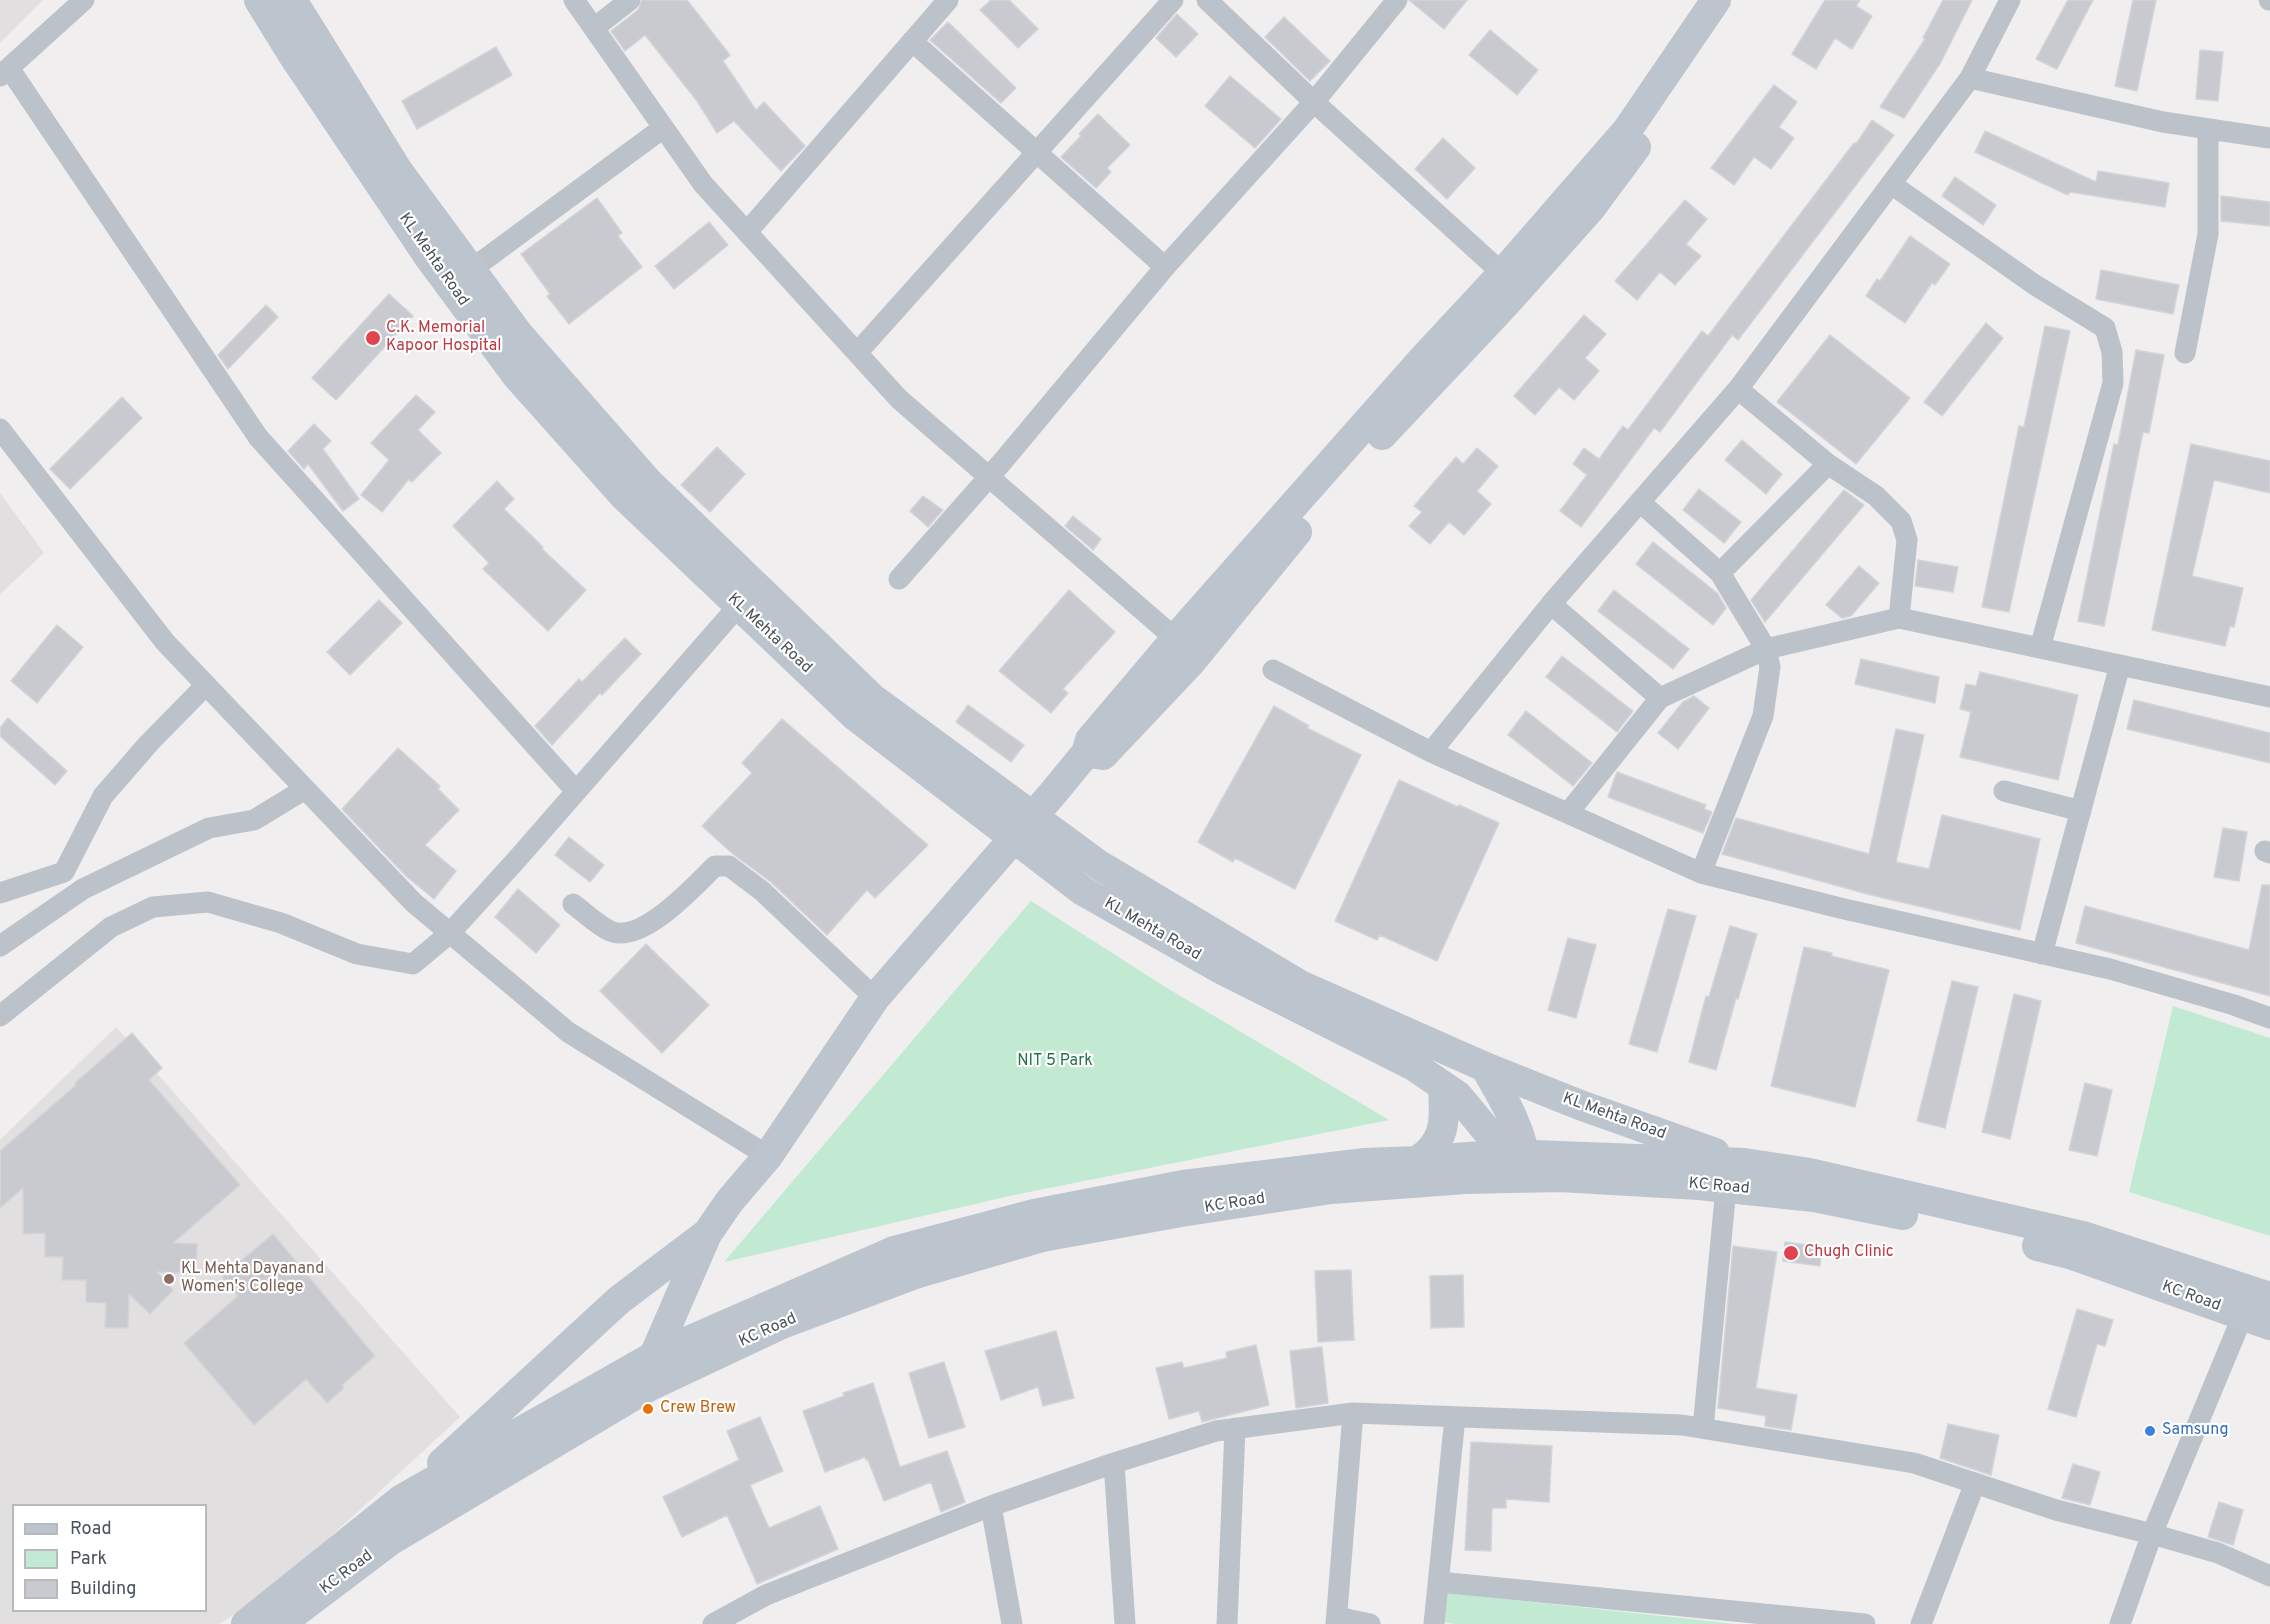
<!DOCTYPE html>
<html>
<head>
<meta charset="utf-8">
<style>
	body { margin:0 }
	#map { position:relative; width:2270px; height:1624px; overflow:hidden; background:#f0eeee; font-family:Overpass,sans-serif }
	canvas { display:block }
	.legend { position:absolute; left:12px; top:1504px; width:195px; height:108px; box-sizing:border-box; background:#fff; border:2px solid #b6b9bd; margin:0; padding:8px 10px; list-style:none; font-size:18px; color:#495159 }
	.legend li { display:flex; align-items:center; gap:12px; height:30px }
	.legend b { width:30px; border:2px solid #b6b9bd }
</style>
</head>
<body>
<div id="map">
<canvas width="2270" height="1624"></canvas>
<ul class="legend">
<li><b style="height:8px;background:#bcc4cd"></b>Road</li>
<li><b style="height:16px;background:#c2e9d1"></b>Park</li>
<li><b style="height:16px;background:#c9cad0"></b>Building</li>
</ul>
</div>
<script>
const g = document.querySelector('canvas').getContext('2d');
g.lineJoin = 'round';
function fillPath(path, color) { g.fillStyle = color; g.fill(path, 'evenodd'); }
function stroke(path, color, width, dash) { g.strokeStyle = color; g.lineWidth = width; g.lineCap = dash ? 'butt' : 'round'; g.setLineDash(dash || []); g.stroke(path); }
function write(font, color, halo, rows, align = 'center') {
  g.font = font + ' Overpass,sans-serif'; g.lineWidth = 4.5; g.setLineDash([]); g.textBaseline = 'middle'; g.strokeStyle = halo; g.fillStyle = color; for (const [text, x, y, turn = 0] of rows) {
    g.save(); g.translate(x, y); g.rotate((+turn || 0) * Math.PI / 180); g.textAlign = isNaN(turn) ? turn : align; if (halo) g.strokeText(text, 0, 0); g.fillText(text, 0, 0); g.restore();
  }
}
const education = new Path2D(`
	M0,0H43L0,43Z
	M0,493L44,553L0,594Z
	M116,1027L460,1417L273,1590L219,1624H0V1140ZM14,1506H206V1610H14Z`);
const green = new Path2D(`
	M1031,901L1162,985L1389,1120L1014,1195L724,1262Z
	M2173,1006L2270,1038V1236L2129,1192Z
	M1439,1592L1736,1624H1455L1438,1621Z`);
const building = new Path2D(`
	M642,0H687L730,55L723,61L756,110L764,102L805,146L781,171L734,121L717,133L697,101L645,35L625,51L611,31L638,10Z
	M991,0H1009L1038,29L1018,48L980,10Z
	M1409,0H1467L1444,29Z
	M1825,0H1860L1856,6L1872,16L1852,49L1835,38L1816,69L1792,54Z
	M1943,0H1972L1941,62L1904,118L1880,107L1925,39L1923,38Z
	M2068,0H2093L2057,69L2036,59Z
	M2133,0H2156L2137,91L2115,86Z
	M1177,14L1198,34L1176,57L1156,38Z
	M1284,17L1330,61L1310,81L1265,37Z
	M948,22L1016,88L1001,103L930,40Z
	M1490,30L1538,70L1517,95L1469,55Z
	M496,47L512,75L417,129L402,101Z
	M2200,50L2223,52L2218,101L2196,99Z
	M1230,76L1281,119L1255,148L1205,106Z
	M1774,85L1797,102L1779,127L1794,138L1771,169L1754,157L1734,185L1711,168Z
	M1098,114L1130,145L1107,168L1111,172L1096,188L1061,157L1081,136L1079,134Z
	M1872,120L1894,135L1738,340L1732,335L1660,432L1654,428L1581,527L1560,511L1587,475L1573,464L1584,448L1599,459L1623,426L1628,430L1702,331L1708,336L1854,143L1856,144Z
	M1985,131L2096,182L2098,171L2169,183L2165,207L2070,192L2068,195L1975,152Z
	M1443,138L1475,168L1447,199L1415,169Z
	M1955,177L1996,205L1983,225L1942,196Z
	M2221,196L2270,202V226L2221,221Z
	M597,198L622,233L618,236L642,267L569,324L547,296L550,294L521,254Z
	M1685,200L1707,219L1686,244L1701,256L1675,285L1660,272L1637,300L1615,281Z
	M709,222L728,245L674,289L655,266Z
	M1910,236L1950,264L1935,285L1932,283L1905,323L1866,296L1877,279L1880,281Z
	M2101,270L2179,285L2173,314L2096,299Z
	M389,294L413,316L336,400L312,378Z
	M266,305L278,317L228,369L218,355Z
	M1584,315L1606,334L1585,358L1599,371L1574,400L1559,387L1535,415L1514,396Z
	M1986,323L2003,338L1942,416L1924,402Z
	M2045,326L2070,331L2009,612L1982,607L2019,426L2024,427Z
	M1830,335L1910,398L1856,464L1777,402Z
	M2136,350L2164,355L2149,433L2143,432L2104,626L2078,621L2114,444L2118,445Z
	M416,395L435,412L418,430L441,453L412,482L409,479L382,512L361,495L389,460L371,443Z
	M122,397L142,418L70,489L50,469Z
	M314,424L331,441L323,449L359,499L343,511L308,464L304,469L288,451Z
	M1742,440L1782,474L1766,494L1725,460Z
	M2191,444L2270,461V493L2214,480L2192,576L2243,588L2234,627L2230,626L2225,646L2152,630Z
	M717,447L745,474L710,512L681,485Z
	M1477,448L1498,466L1477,491L1491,504L1464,535L1449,522L1430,544L1409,526L1422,512L1414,506L1456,457L1463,464Z
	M497,481L514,499L504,509L543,547L542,549L586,590L548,631L483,569L489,563L453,526Z
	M1699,489L1741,522L1724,543L1683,510Z
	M1844,490L1864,505L1765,622L1751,600Z
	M923,496L943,510L928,527L910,511Z
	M1073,516L1101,539L1093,550L1065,526Z
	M1653,542L1717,593L1726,608L1713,625L1636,564Z
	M1918,560L1958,567L1953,592L1915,586Z
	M1859,566L1879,583L1851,616L1842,618L1826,605Z
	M1069,590L1115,632L1063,689L1068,693L1051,713L999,671Z
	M1614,590L1689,649L1673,669L1598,611Z
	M379,600L402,623L350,675L327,652Z
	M57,625L83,647L37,703L11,681Z
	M625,638L641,654L602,695L600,693L552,745L535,726L579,679L582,682Z
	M1562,656L1633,711L1617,732L1546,677Z
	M1861,659L1939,677L1935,703L1855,684Z
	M1980,672L2078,695L2058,780L1960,757L1971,712L1960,709L1966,684L1976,686Z
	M1694,696L1709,708L1678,749L1658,733L1683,702Z
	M2134,700L2270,733V763L2127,729Z
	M968,705L1024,745L1011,762L956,722Z
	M1274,706L1309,726L1307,728L1361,755L1295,889L1235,858L1233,862L1198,842Z
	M1526,711L1592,763L1573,786L1508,735Z
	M8,718L67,771L55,785L0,736V728Z
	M782,719L928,845L875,898L867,890L827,935L771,882L733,854L702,826L752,773L742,763Z
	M1896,729L1924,735L1896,862L1929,869L1942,815L2040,839L2020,930L1871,895L1722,854L1736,818L1869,854Z
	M398,748L440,786L438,789L459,810L425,845L456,871L434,899L406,876L342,809Z
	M1617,772L1706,805L1704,809L1712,812L1703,833L1608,797Z
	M1399,780L1458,807L1459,805L1499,823L1437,961L1380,935L1377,940L1335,921Z
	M2223,828L2247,832L2239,881L2214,877Z
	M569,837L604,865L590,882L555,855Z
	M2262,885H2270V996L2076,943L2085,906L2249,950Z
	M518,889L560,925L536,953L495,917Z
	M1668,909L1696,916L1657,1052L1629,1044Z
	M1730,926L1757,934L1738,999L1736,998L1716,1070L1689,1062L1706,996L1709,997Z
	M1568,938L1596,945L1576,1018L1548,1010Z
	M646,944L709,1005L662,1053L600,991Z
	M1804,947L1832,953L1831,956L1889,970L1855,1107L1771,1086Z
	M1952,981L1978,987L1945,1128L1917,1121Z
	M2014,994L2041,1001L2010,1139L1982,1132Z
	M132,1033L162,1068L149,1080L240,1185L173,1243L197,1244L196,1274L157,1272L173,1290L150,1314L129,1294L128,1328H105L106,1303L86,1302V1280H62L63,1257H45V1233L23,1234V1188L0,1208V1151L76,1085L75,1083Z
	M2085,1083L2112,1090L2097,1156L2069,1150Z
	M273,1234L375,1356L342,1385L344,1388L327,1403L306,1379L254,1425L184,1343L238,1296L222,1277Z
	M1785,1242L1822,1247L1820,1266L1783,1261Z
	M1733,1246L1777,1252L1756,1388L1797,1395L1791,1430L1765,1426L1766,1416L1718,1408Z
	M1351,1270L1354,1340L1318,1342L1315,1271Z
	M1463,1275L1464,1327L1431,1328L1430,1276Z
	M2077,1309L2113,1320L2105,1346L2097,1344L2076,1417L2048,1409Z
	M1056,1331L1074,1398L1043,1406L1038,1387L1001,1400L985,1351Z
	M1256,1345L1269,1405L1202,1422L1199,1411L1169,1419L1156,1368L1182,1362L1184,1368L1227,1358L1226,1352Z
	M1322,1347L1328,1403L1296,1408L1290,1351Z
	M944,1362L965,1427L929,1438L909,1373Z
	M873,1383L900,1467L947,1451L965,1502L941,1512L931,1482L884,1501L868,1460H866L865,1457L825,1472L803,1411L844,1396L843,1393Z
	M760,1417L783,1471L750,1485L769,1528L820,1506L838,1549L757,1584L727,1515L682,1537L663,1497L739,1460L727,1431Z
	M1948,1424L1999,1435L1991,1475L1940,1458Z
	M1471,1442L1552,1446L1549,1502L1506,1499V1508H1492L1491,1551L1465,1550Z
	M2073,1464L2100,1472L2090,1505L2062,1498Z
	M2219,1502L2243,1510L2233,1545L2208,1537Z`);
const street = new Path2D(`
	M574,0L703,184L899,399L1184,646
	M1207,0L1314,102L1512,282
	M2269,0H2270
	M594,28L630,0
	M912,41L1165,267
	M9,68L258,437L575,790
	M0,76L84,0
	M1970,78L2163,122L2270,138
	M1891,184L2035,285L2105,328L2112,352L2113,383L2040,648
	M747,232L948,0
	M461,277L663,128
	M857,353L1173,0
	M2185,353L2208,234V129
	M1738,389L1828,464L1876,496L1901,521L1907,540L1899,618
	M0,429L165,642L414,903L568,1032L768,1156
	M1640,502L1720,573L1766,649L1770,667L1763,716L1701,873
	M1720,573L1828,464
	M899,579L1003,461L1165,267L1314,102L1397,0
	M1551,604L1660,698L1766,649L1899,618L2270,697
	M1273,670L1431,752L1701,873L1840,908L2110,969L2234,1005L2270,1018
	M1431,752L1551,604L1738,389L1970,78L2010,0
	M2004,791L2081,811
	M1568,813L1660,698
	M2265,851L2270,853
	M0,893L64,872L103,796L149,743L206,685
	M573,904C584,912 597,925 610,931C642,945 694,886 715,866H729L762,891L875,998
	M0,946L83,889L209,828L254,820L305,789
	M2042,954L2120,665
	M0,1016L111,927L153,907L208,902L281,923L357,954L413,964L450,933L519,857L747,596
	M1703,1428L1726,1188
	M1114,1463L1125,1624
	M991,1506L1012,1624
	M1439,1582L1865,1624
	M1337,1617L1370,1624
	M713,1624L766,1595L991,1506L1114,1463L1216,1431L1353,1413L1682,1425L1914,1463L2056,1510L2152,1534L2218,1553L2270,1576
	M1227,1624L1235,1428
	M1336,1624L1353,1413
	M1434,1624L1455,1417
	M1921,1624L1975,1483
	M2120,1624L2152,1534L2248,1303`);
const secondary = new Path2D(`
	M259,0L293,55L429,257L517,376L625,497L854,715L1083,891L1219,968L1414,1066L1458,1096L1496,1142L1500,1155L1502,1173
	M292,0L398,171L519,335L647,481L872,698L1099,865L1300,985L1485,1067L1580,1105L1715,1153
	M1382,435L1506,303L1590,209L1636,147
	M1090,753L1103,755L1190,663L1297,532
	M1485,1067C1505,1101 1524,1133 1528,1174
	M1417,1161C1447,1142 1445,1119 1443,1086
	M2037,1246L2073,1255L2270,1325
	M652,1366L654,1356L707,1234L729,1202L768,1156L875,998L1054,792L1086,753L1090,740L1190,622L1423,359L1502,274L1628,129L1716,0
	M442,1463L619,1300L705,1235
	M246,1624L402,1499L654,1356L894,1251L1034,1214L1183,1185L1365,1163L1417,1161L1506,1154L1744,1163L1810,1173L2083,1236L2270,1297
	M280,1624L391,1540L648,1387L782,1324L918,1273L1042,1237L1181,1212L1331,1189L1465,1179L1560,1177L1699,1185L1814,1197L1903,1215`);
const markers = [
	[373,338,8,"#e0444e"],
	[1791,1253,8,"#e0444e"],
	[169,1279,6,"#8d6e63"],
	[648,1409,6,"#e8710a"],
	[2150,1431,6,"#3f7fe0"]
];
const streetNames = [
	["KL Mehta Road",433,260,55],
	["KL Mehta Road",769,634,43],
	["KL Mehta Road",1152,930,30],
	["KL Mehta Road",1614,1117,20],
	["KC Road",1719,1187,5],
	["KC Road",1235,1204,-9],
	["KC Road",2191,1297,20],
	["KC Road",768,1331,-24],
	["KC Road",347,1573,-37]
];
const healthNames = [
	["C.K. Memorial",386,329],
	["Kapoor Hospital",386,347],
	["Chugh Clinic",1804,1253]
];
const parkNames = [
	["NIT 5 Park",1055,1062]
];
const educationNames = [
	["KL Mehta Dayanand",181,1270],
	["Women's College",181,1288]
];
const foodNames = [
	["Crew Brew",660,1409]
];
const shopNames = [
	["Samsung",2162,1431]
];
fillPath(education, '#e1dfdf');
fillPath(green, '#c2e9d1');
fillPath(building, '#c9cad0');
stroke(building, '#d3d4d9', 1.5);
stroke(street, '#bbc2c9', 21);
stroke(secondary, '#bcc4cd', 30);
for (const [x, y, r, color] of markers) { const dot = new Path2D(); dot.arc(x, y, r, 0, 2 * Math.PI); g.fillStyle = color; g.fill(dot); stroke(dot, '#fff', 2); }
write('16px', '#495159', '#fff', streetNames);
write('16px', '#be3a42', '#fff', healthNames, 'left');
write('16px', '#23714b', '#fff', parkNames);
write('16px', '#785e54', '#fff', educationNames, 'left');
write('16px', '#c56008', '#fff', foodNames, 'left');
write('16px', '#366cbe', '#fff', shopNames, 'left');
</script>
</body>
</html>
